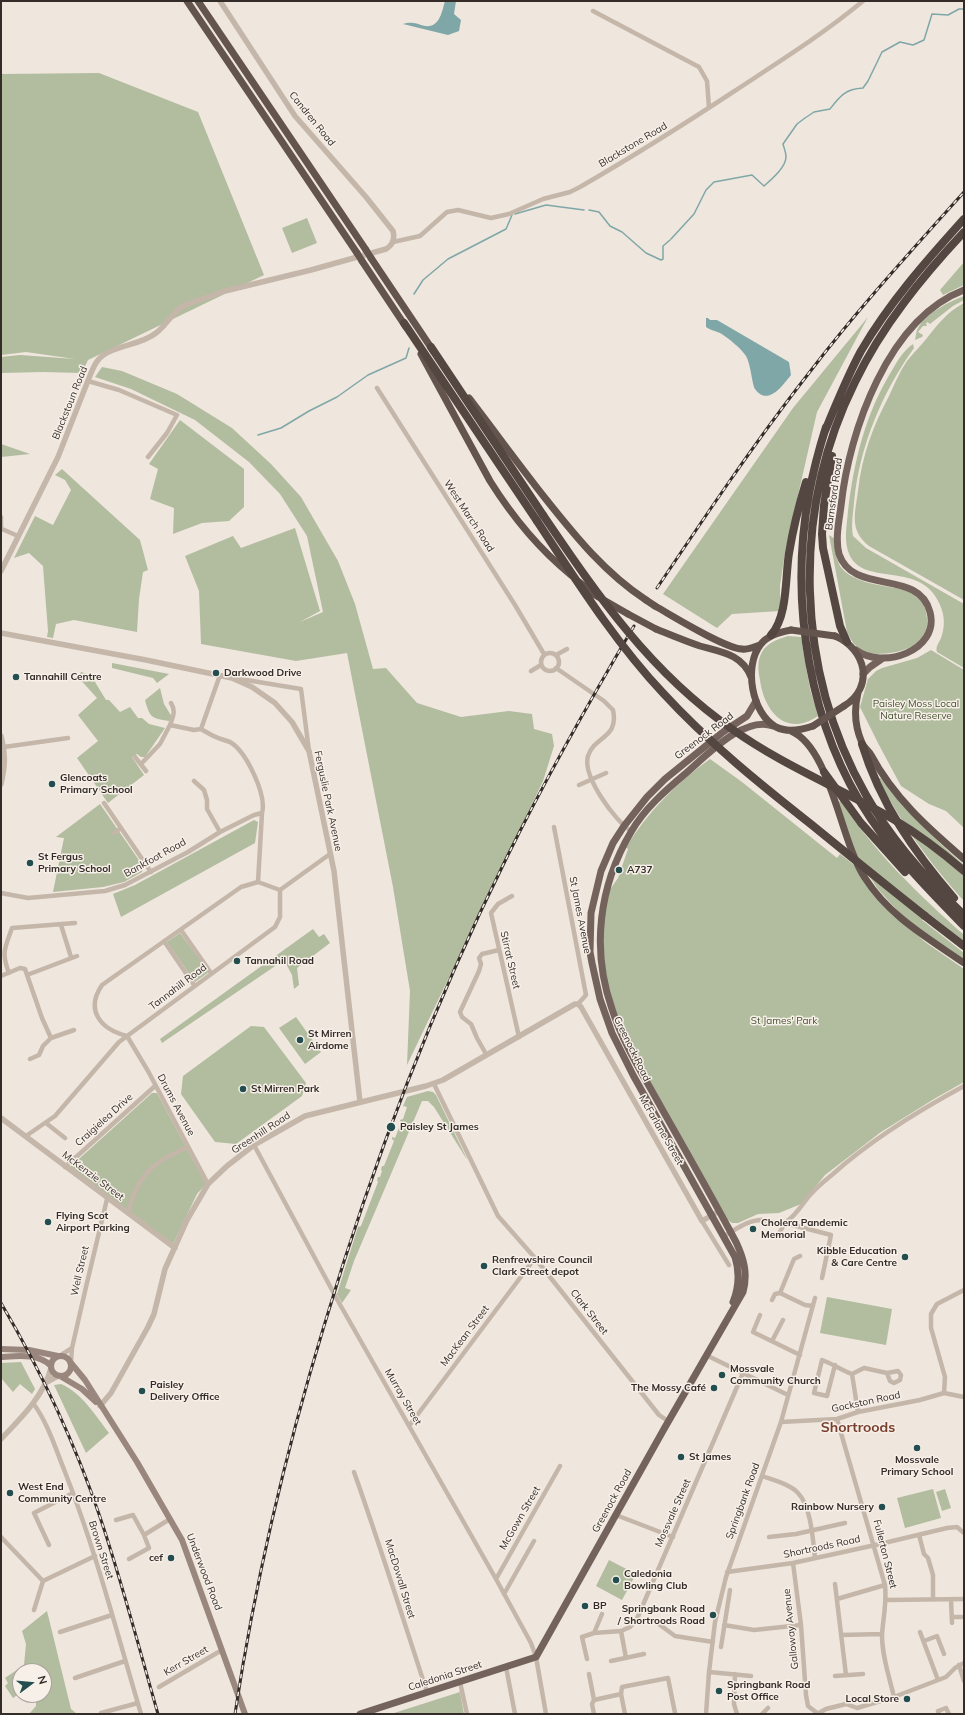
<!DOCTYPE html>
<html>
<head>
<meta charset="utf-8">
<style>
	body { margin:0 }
	#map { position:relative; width:965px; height:1715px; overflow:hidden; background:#efe6dd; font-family:Mulish,sans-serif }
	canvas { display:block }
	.frame { position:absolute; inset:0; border:2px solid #342c29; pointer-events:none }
	.north { position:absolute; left:12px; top:1663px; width:40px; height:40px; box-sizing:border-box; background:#f7f0e8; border:1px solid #a9a29c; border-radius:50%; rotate:74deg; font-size:11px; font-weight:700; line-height:16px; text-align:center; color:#342c29 }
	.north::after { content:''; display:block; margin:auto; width:14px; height:18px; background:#234e50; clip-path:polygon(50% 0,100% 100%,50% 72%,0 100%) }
</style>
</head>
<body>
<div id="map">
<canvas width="965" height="1715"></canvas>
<div class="frame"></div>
<div class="north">N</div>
</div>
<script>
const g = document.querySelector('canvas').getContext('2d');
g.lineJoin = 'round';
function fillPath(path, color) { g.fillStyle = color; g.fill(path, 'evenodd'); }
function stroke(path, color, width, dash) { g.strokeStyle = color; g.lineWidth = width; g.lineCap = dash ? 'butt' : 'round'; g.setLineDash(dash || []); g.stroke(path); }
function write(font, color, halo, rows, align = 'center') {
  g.font = font + ' Mulish,sans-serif'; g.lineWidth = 3; g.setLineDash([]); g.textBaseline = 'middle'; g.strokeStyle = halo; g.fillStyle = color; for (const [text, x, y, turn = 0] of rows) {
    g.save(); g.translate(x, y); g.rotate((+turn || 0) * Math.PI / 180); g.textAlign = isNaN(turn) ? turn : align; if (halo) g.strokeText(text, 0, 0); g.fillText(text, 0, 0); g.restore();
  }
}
const green = new Path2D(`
	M99,73L198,112L264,275L88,360L82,373L43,372L1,373V357L20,355L75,359L26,352L1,355V74Z
	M307,218L317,243L292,253L282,228Z
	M964,262V285L943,295L940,290Z
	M964,296V300L953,306L930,324L927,322L926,324L927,326H923L918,332L923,335L922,337L915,340C916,336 916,331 918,328C927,313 948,302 964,296Z
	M964,303V600L869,546C849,530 855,514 858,491C862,455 873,426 890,394C895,383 900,371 907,361C913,353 921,346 927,338C939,323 946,313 964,303Z
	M868,317L817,412L785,552L780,586V611L732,614L717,628L663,594L793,408Z
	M913,344L914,348C882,393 859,447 854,503C853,514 851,525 853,536L866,548L964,604V668L937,652C935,647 939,643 941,638C945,627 945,616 940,605C922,560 866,587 850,556C843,542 847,525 848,511C854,461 865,415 891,372C897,362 902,352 913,344Z
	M102,367L122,371L177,394L232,428L271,464L301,497L338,561L355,604L373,669L386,668L417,703L461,717L509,711L532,714L534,729L552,734L554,746L543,781L407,1065L410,991L393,887L347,653L296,661L201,644L199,591L185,556L233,536L241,548L295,528L320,611L300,622L323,612L307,536L280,494L249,462L195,420L131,389L95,377Z
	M180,420L244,469V507L229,521L202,523L173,534L174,508L150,499L158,469L149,464Z
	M1,444L30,454L1,457Z
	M62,469L140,540L148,570L143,572L139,599L137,632L74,620L56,624L53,638L47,637L48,631L43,566L29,553L14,558L35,516L53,525L71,490L65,480L55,475Z
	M829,535L835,539C835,547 836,558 840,566C851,582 878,585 896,588C903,590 912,591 918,597C925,603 926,611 927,619C930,651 890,655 865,654L853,643L847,632Z
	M788,636L801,637L810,689L818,716C786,738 764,711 760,680C758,670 757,661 762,652C767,643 778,639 788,636Z
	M931,650L964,670V828L946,811L929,804L901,786L879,745L860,707L868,679L876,671L882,668L917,658Z
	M112,663L169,674L157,683L153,678L112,668Z
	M81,672L96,677L95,682L106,700H109L120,712L130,707L138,718H142L149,724L165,728L145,757H141L137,754L132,757L144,775L108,803L77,758L98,741L78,715L97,698L78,677Z
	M160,688L164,704L172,717L169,721C151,718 150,718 145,700Z
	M710,759L742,782L837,858L840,854L854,865L874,895L925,942L964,969V1082L934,1099L881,1132L825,1175L801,1204L779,1213L758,1214L738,1223H732L728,1220L640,1063L619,1021L613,1003L604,968L603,922L609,891L618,878L628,849L626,847C648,812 676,783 710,759Z
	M878,778H881C905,811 934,838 964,865V901C929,862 902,825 878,778Z
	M841,801C874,852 919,895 964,935V941L928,913L922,920L964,953V959L906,919L894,907L877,888L856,855L838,802Z
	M100,804L143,866L142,872L124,882L103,887L53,892L64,838L56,837Z
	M254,820L258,822L255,843L121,917L113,894L135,885Z
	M313,929L319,937L324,934L330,943L297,968L299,985L294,989L292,975L284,960L162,1043L160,1039Z
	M180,933L209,972L195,982L167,942Z
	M296,1017L321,1052L305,1064L279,1028Z
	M251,1026L264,1027L306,1083L302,1096L236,1144L215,1142L181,1094L183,1076Z
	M428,1091L433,1092L436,1095L467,1159L466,1158L434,1107L428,1101H422L354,1261L345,1288L351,1290L342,1303L337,1294L358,1227L361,1226L378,1182L377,1180L378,1177H380L382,1171L381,1170L382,1166H384L394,1141L392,1139V1137L395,1138L401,1123L400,1120L403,1119L407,1107L403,1106L407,1097Z
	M152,1093H157L206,1184L197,1194L173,1244L70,1167Z
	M827,1297L892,1309L886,1345L820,1333Z
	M21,1362L35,1389L32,1394L20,1384L13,1392L1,1378V1363Z
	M61,1384C82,1393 95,1415 109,1433L86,1453L54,1385Z
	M933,1489L941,1518L905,1528L897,1498Z
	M945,1489L951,1508L942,1511L936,1492Z
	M609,1560L636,1574L622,1600L596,1586Z
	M47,1611L71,1709L77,1714H29L36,1706V1695H44V1671H20V1693L13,1698L5,1686L8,1683L5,1678L24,1665L26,1644L22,1631Z
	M460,1692L464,1714H391Z`);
const water = new Path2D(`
	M445,1H456L454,14L461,20L459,31L448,35L403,24C412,21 417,24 425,26C440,28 442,11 445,1Z
	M706,318H708L710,320H717L789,362L791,375C783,385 768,407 755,389C752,384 751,365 746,356C741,348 728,338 720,333C716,331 710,330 706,327Z`);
const stream = new Path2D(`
	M589,210L599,212L610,226L622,232L646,253L661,260L663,259V246L670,240
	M515,214L546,205L584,210
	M671,239L694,214L706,190L714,182L752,175L764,186C772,179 786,167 786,157C786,152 784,148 783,144L797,124L805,118L814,112L830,109C840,96 845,89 863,88L868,81L882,52L900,42L913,45L924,40L932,14L948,15L959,9H964
	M414,294L423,280L448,259L506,229L512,215
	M258,435L281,428L309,411L337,397L368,375L406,358L409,348`);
const minor = new Path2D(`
	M593,11L699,67L707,81L709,108
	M393,242L420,236L447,212L458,210L491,218L509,214L543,199L570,192L580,187C632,157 683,125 733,92C777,63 822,35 863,1
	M88,381L119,390L177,415L167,433L148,457
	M377,388L515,605L544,654
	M2,529L18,536
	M1,530V517
	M541 662a9 9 0 1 1 18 0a9 9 0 1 1-18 0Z
	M556,655L567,649
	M556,668L604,701L613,710C619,739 595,735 588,756C582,776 615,821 631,831
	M531,671L541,665
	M234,678L301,689L309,751
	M170,725C173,717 176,711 171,703
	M201,729L220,675
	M4,747L68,738
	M135,757L146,771
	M141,764L160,744L170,725L194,730L201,729C208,733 214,737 221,739C224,740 227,741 230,742C246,751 267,795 262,813L258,882
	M194,781L204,790L207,800V809L220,832
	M579,785L606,773
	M104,803L151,872
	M554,827L586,995L578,1004
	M114,833L121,828
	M280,890L330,854
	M1,893L28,898L105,891L125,885L188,852L220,832L254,815L262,813
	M512,896L498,904L491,913L519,1037
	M61,925L71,957
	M181,930L211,973
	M164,941L194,985
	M9,973C1,952 5,948 12,928L75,923
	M27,975L77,956
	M1,976L20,968L25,969L42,1018L51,1038L74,1030
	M127,1036C100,1029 85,1010 102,985L241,887L258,882L280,890
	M127,1036L148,1071L208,1184
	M486,1054L477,1038L471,1024L462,1017L460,1012L479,971L481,964L479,958L482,954L499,950
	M30,1059L39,1055L43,1046L51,1038
	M434,1084L498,1216L535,1258L659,1415L668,1421
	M46,1123L65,1138
	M26,1136L55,1116L119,1042L275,927L280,917V890
	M254,1145L338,1301L496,1579L531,1643L536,1657L546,1714
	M65,1167L155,1086
	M128,1213C137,1175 153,1162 188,1147
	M702,1221L729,1265
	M785,1223L831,1235L822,1278
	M724,1236C735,1230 749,1219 763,1220C770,1220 779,1226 786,1222C797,1215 803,1202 812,1193C818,1186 826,1180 833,1174C872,1139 918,1111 964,1086
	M777,1237L785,1223
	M780,1293L794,1259L800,1256
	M772,1300L775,1294L780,1293L805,1305L813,1306
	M760,1315L753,1332L800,1355
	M772,1341L783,1320
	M61,1355L72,1348
	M706,1355L788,1395
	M71,1362L72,1348L86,1287L107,1199
	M835,1365L827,1396L814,1393L822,1360C833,1364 841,1370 852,1374
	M944,1393L945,1377L931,1328V1314L937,1304L964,1290
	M33,1403C48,1423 56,1450 65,1472C96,1551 117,1633 141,1714
	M858,1412L852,1374L864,1368L887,1373L898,1371L901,1375L900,1380L894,1383L890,1381L887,1373
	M837,1419L885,1585C887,1603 883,1618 882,1635C882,1656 889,1676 894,1697
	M781,1422L837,1419L858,1412L920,1400L944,1393L964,1397
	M409,1426L535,1258
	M354,1472C380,1545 403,1619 427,1692
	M762,1476C773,1480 790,1484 798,1493C811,1506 813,1540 815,1558
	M616,1515L673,1537
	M116,1520L133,1515L144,1535
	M919,1535L924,1554L928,1558L933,1575V1599
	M1,1537L43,1581L34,1610
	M769,1537L796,1534L845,1523
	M49,1545L34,1513L73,1493
	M129,1559L149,1548L144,1535L170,1519
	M793,1563L801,1625L806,1695L808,1706L817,1713
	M727,1572L793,1563L880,1544L947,1528L957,1527L964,1533
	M496,1579L560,1466
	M43,1581L95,1556
	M835,1584L846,1675
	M504,1594L534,1541
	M837,1599L885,1585
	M887,1600L964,1599
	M951,1600L952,1623
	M953,1617H962
	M660,1625L675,1636L713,1642
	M724,1625L754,1630L801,1625
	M621,1631L630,1627L636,1621L743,1373
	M60,1632L112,1615
	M920,1632L938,1680
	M594,1633L602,1614
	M841,1635L882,1634
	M924,1641L937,1636L944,1654
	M721,1647L730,1590
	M587,1659L582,1637L594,1633L621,1631L626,1658
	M611,1661L644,1654
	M959,1665L964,1681
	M506,1667L515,1714
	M709,1672L751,1676
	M589,1674L594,1700
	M735,1674L734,1704L737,1714
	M835,1676L863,1674
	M75,1678L125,1661
	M460,1682L467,1714
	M159,1687L222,1650
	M101,1713L138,1703
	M594,1714L592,1704L594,1700L621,1694
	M625,1714L621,1694L622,1687L668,1678L675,1713
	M706,1714L709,1672L715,1622L726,1577L781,1422L815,1298
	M762,1714L768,1708
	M817,1714L826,1709L846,1704L857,1708L894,1697L946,1677L955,1668L964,1663
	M939,1714L938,1711L946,1708L949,1714`);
const tertiary = new Path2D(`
	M1,571L58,457L91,373C93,369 95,363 99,359C112,345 140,346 156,333C167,325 172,312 185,305L225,291L311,270L386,249C393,245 395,239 393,231L366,197L295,116L220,1
	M1,633L146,660L232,678L252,687L275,703L292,722L309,751L334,871L360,1102
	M1,736C6,753 5,767 1,784
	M1,1118L175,1248
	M47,1382L58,1376
	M100,1406L111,1393L148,1327L154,1314L165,1269L187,1220L208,1184L227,1166L254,1145L305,1116L426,1086L443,1080L575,1004H578L581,1007L702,1221L719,1211
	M1,1439C20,1419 44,1396 51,1368`);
const secondary = new Path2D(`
	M1,1349L29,1350L58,1356
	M51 1366a10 10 0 1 1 20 0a10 10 0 1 1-20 0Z
	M1,1357C17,1356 39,1353 51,1366
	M71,1363L85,1380L137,1462L182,1540L245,1714
	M60,1376L82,1389L96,1402`);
const primary = new Path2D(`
	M856,650C882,670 940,651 930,612C919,568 853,596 839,554C835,539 839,521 841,506C849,431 888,319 964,290
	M863,674L870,667L883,658
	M733,1302C739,1287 740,1273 735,1257L633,1075L612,1033L600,999L592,963L590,952L591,913L601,871L613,843L624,826L647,797L665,779L723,732L747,716L756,701
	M360,1714L536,1657L664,1429L743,1292C748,1274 744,1259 736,1242C712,1197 687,1153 662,1109C644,1076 623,1044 612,1009C591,949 599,886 631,832C644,809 666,790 685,774C706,756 744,715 773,726`);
const trunk = new Path2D(`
	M187,1L357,253
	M198,1L366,250
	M371,258L434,352
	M362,261L406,327
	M421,354L490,481C512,516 539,549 571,575
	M469,398C495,432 519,465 545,498C576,537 605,573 646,600
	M579,582L595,595L628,614
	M655,606C673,616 724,648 742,649C748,650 755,647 760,645
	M656,629C671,635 685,641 700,646C721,652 742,654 751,677
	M791,630C780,632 768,635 761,644C743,666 752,714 776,727C788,733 801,730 813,726
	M835,636C866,649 875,687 844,706
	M858,693C854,709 855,727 862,743C864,748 869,751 871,755C894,798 928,828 964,859
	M791,731C831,748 840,841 865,878C889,916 928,938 964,963`);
const motorway = new Path2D(`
	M964,232C922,277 882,326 855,382C791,511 795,670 866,795C892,841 926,879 964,915
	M404,323L537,521
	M431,347L543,515
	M826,427C819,449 813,472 809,494C789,602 809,728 871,819C899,860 930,891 964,926
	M825,431C836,404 847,377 861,351C889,303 927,260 964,219
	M832,456L824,505L822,534L823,548L840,626L847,642
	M771,635C788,616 785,578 789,553C793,529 799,505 806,482
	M862,744C880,803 914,852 954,898
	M824,772L861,823L905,872
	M925,916L964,946`);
const rail = new Path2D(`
	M657,588C706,515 755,442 809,373C857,310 911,251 964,192
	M1,1303C41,1371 75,1443 100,1517C122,1582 139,1648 158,1714
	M235,1714C255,1582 285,1454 324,1326C372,1165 432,1008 507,857C546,778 589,702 634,626`);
const trunkBridge = new Path2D(`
	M366,250L371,258
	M357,253L362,261
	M646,600L655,606
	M628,614L656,629
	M791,630L835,636
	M813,726L844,706`);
const motorwayBridge = new Path2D(`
	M543,515C598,596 650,672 732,729C782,765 840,788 893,819C918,834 942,852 964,871
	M537,521C576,580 615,642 663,693C709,743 760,784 812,825C850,856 887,886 925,916`);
const markers = [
	[216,673,4,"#234e50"],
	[16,677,4,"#234e50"],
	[52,784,4,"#234e50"],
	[30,863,4,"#234e50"],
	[619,870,4,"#234e50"],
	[237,961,4,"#234e50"],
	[300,1040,4,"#234e50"],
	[243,1089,4,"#234e50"],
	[391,1127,5,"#234e50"],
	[48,1222,4,"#234e50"],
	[753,1229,4,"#234e50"],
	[905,1257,4,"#234e50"],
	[484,1266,4,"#234e50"],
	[722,1375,4,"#234e50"],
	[714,1388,4,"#234e50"],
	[142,1391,4,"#234e50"],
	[917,1448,4,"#234e50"],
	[681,1457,4,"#234e50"],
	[10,1493,4,"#234e50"],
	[882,1507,4,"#234e50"],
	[171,1558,4,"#234e50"],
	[616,1580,4,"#234e50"],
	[585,1606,4,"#234e50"],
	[713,1615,4,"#234e50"],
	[719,1691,4,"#234e50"],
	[907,1699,4,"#234e50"]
];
const streetNames = [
	["Candren Road",312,119,51],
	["Blackstone Road",633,145,-31],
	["Blackstoun Road",70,403,-68],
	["Barnsford Road",834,494,-82],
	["West March Road",469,516,57],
	["Greenock Road",704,736,-37],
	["Ferguslie Park Avenue",328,801,78],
	["Bankfoot Road",155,858,-29],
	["St James Avenue",580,915,79],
	["Stirrat Street",510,960,77],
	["Tannahill Road",178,987,-37],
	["Greenock Road",632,1049,64],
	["Drums Avenue",176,1105,62],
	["Craigielea Drive",104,1120,-42],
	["McFarlane Street",661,1130,60],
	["Greenhill Road",261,1133,-33],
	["McKenzie Street",93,1176,37],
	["Well Street",80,1271,-77],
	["Clark Street",589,1312,52],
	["MacKean Street",465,1336,-53],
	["Murray Street",403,1397,60],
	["Gockston Road",866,1402,-12],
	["Greenock Road",612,1501,-61],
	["Springbank Road",743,1501,-70],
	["Mossvale Street",673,1513,-66],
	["McGown Street",520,1518,-60],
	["Shortroods Road",822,1547,-12],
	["Brown Street",101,1550,72],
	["Fullerton Street",885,1554,76],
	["Underwood Road",204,1572,69],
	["MacDowall Street",400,1579,73],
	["Galloway Avenue",791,1629,-96],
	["Kerr Street",186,1661,-30],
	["Caledonia Street",445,1676,-18]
];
const poiNames = [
	["Darkwood Drive",224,673],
	["Tannahill Centre",24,677],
	["Glencoats",60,778],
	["Primary School",60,790],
	["St Fergus",38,857],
	["Primary School",38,869],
	["A737",627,870],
	["Tannahil Road",245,961],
	["St Mirren",308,1034],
	["Airdome",308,1046],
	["St Mirren Park",251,1089],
	["Paisley St James",400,1127],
	["Flying Scot",56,1216],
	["Airport Parking",56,1228],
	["Cholera Pandemic",761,1223],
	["Memorial",761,1235],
	["Kibble Education",897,1251,"right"],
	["& Care Centre",897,1263,"right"],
	["Renfrewshire Council",492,1260],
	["Clark Street depot",492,1272],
	["Mossvale",730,1369],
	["Community Church",730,1381],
	["Paisley",150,1385],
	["Delivery Office",150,1397],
	["The Mossy Café",706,1388,"right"],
	["St James",689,1457],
	["Mossvale",917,1460,"center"],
	["Primary School",917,1472,"center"],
	["West End",18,1487],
	["Community Centre",18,1499],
	["Rainbow Nursery",874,1507,"right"],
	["cef",163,1558,"right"],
	["Caledonia",624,1574],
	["Bowling Club",624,1586],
	["BP",593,1606],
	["Springbank Road",705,1609,"right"],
	["/ Shortroods Road",705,1621,"right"],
	["Springbank Road",727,1685],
	["Post Office",727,1697],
	["Local Store",899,1699,"right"]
];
const parkNames = [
	["Paisley Moss Local",916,704],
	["Nature Reserve",916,716],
	["St James' Park",784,1021]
];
const districtNames = [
	["Shortroods",858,1428]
];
fillPath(green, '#b2bc9f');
fillPath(water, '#7fa7a8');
stroke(stream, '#7fa7a8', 1.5);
stroke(minor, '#c5b6aa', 4.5);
stroke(tertiary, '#c5b6aa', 5.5);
stroke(secondary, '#99867c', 6);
stroke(primary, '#74635c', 7);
stroke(trunk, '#64544e', 7);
stroke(motorway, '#544641', 8);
stroke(rail, '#342c29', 3);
stroke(rail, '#f7f0e8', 1.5, [4.5]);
stroke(trunkBridge, '#64544e', 7);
stroke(motorwayBridge, '#544641', 8);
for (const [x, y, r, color] of markers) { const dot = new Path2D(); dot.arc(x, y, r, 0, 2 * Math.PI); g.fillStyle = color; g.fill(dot); stroke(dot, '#f7f0e8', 1.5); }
write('10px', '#342c29', '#f7f0e8', streetNames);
write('bold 10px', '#342c29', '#f7f0e8', poiNames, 'left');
write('10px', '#444f30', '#f7f0e8', parkNames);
write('bold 14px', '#783d2c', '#f7f0e8', districtNames);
</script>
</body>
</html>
